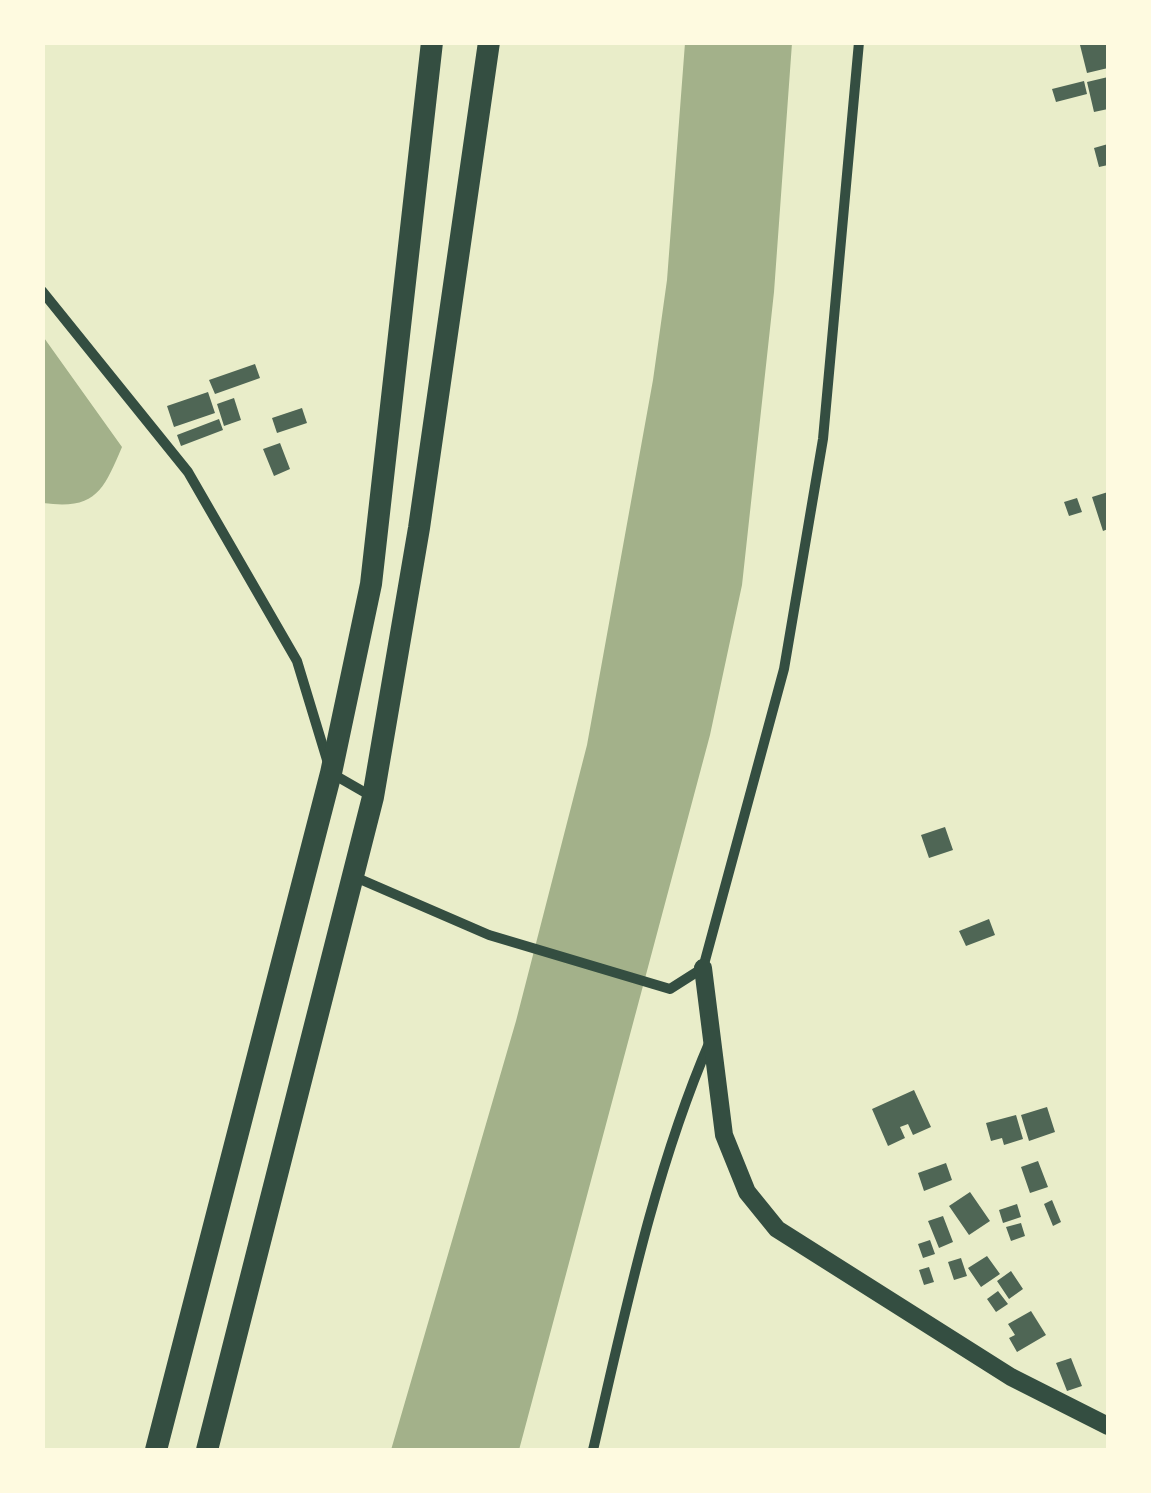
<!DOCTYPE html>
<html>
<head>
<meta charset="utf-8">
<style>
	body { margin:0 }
	#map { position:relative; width:1151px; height:1493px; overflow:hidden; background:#e9edc9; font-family:"Space Grotesk",sans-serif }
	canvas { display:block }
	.frame { position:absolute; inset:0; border:45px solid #fefae0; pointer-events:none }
</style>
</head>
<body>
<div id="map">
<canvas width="1151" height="1493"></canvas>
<div class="frame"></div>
</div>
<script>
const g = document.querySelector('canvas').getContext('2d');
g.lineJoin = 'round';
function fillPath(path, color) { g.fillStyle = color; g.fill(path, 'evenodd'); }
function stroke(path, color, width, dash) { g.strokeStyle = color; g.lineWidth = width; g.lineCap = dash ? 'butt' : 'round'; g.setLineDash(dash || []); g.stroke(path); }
const water = new Path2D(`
	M685,43H792L774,292L742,585L710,735L519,1450H391L516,1021L587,745L653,380L667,280Z
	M42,335L122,447C103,491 96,510 43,503Z`);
const building = new Path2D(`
	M1108,42V68L1087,73L1080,45Z
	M1108,77V109L1094,112L1087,82Z
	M1084,81L1087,94L1056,102L1052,89Z
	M1108,144V165L1099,167L1094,148Z
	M255,364L260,378L215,394L209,380Z
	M208,392L215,413L174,427L167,406Z
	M234,398L241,420L224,426L217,404Z
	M302,408L307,423L277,433L272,418Z
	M219,419L223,430L181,446L177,435Z
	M280,443L290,469L274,476L263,449Z
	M1108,492V529L1103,531L1092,497Z
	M1077,498L1082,512L1069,516L1064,502Z
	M945,827L953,850L929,858L921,835Z
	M989,919L995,935L966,946L959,931Z
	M914,1090L931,1127L913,1135L908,1124L900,1127L905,1138L888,1146L872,1109Z
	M1047,1107L1055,1132L1029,1141L1021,1115Z
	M1016,1115L1023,1139L1004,1145L1002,1138L991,1141L986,1123Z
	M1038,1161L1048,1187L1030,1193L1021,1167Z
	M946,1163L952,1180L924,1191L918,1173Z
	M970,1192L990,1221L969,1235L949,1206Z
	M1052,1200L1061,1222L1053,1226L1044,1204Z
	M1017,1204L1021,1217L1003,1223L999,1210Z
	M943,1216L953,1242L939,1248L928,1221Z
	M1021,1223L1025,1236L1011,1241L1006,1227Z
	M930,1240L935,1254L923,1258L918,1244Z
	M987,1256L1000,1274L981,1287L968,1268Z
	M961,1258L967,1276L954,1280L948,1262Z
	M929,1267L934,1282L924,1285L919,1270Z
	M1011,1271L1023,1289L1009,1299L997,1281Z
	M998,1291L1008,1304L996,1312L987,1299Z
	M1031,1311L1046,1335L1017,1352L1009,1338L1015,1335L1008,1324Z
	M1071,1358L1082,1386L1067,1391L1056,1363Z`);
const minor = new Path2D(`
	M42,291L188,472L297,661L331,773L371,796
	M355,877L489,935L670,989L703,968L784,669L823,439L859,42
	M593,1450C625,1313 654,1171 710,1041`);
const tertiary = new Path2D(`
	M703,968L724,1135L747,1192L777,1229L1011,1377L1108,1426`);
const trunk = new Path2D(`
	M156,1450L331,773L371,584L432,42
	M207,1450L373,797L419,528L489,42`);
fillPath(water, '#a3b18a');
fillPath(building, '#4f6655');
stroke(minor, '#344e41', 10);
stroke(tertiary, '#344e41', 18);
stroke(trunk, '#344e41', 22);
</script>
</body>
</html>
